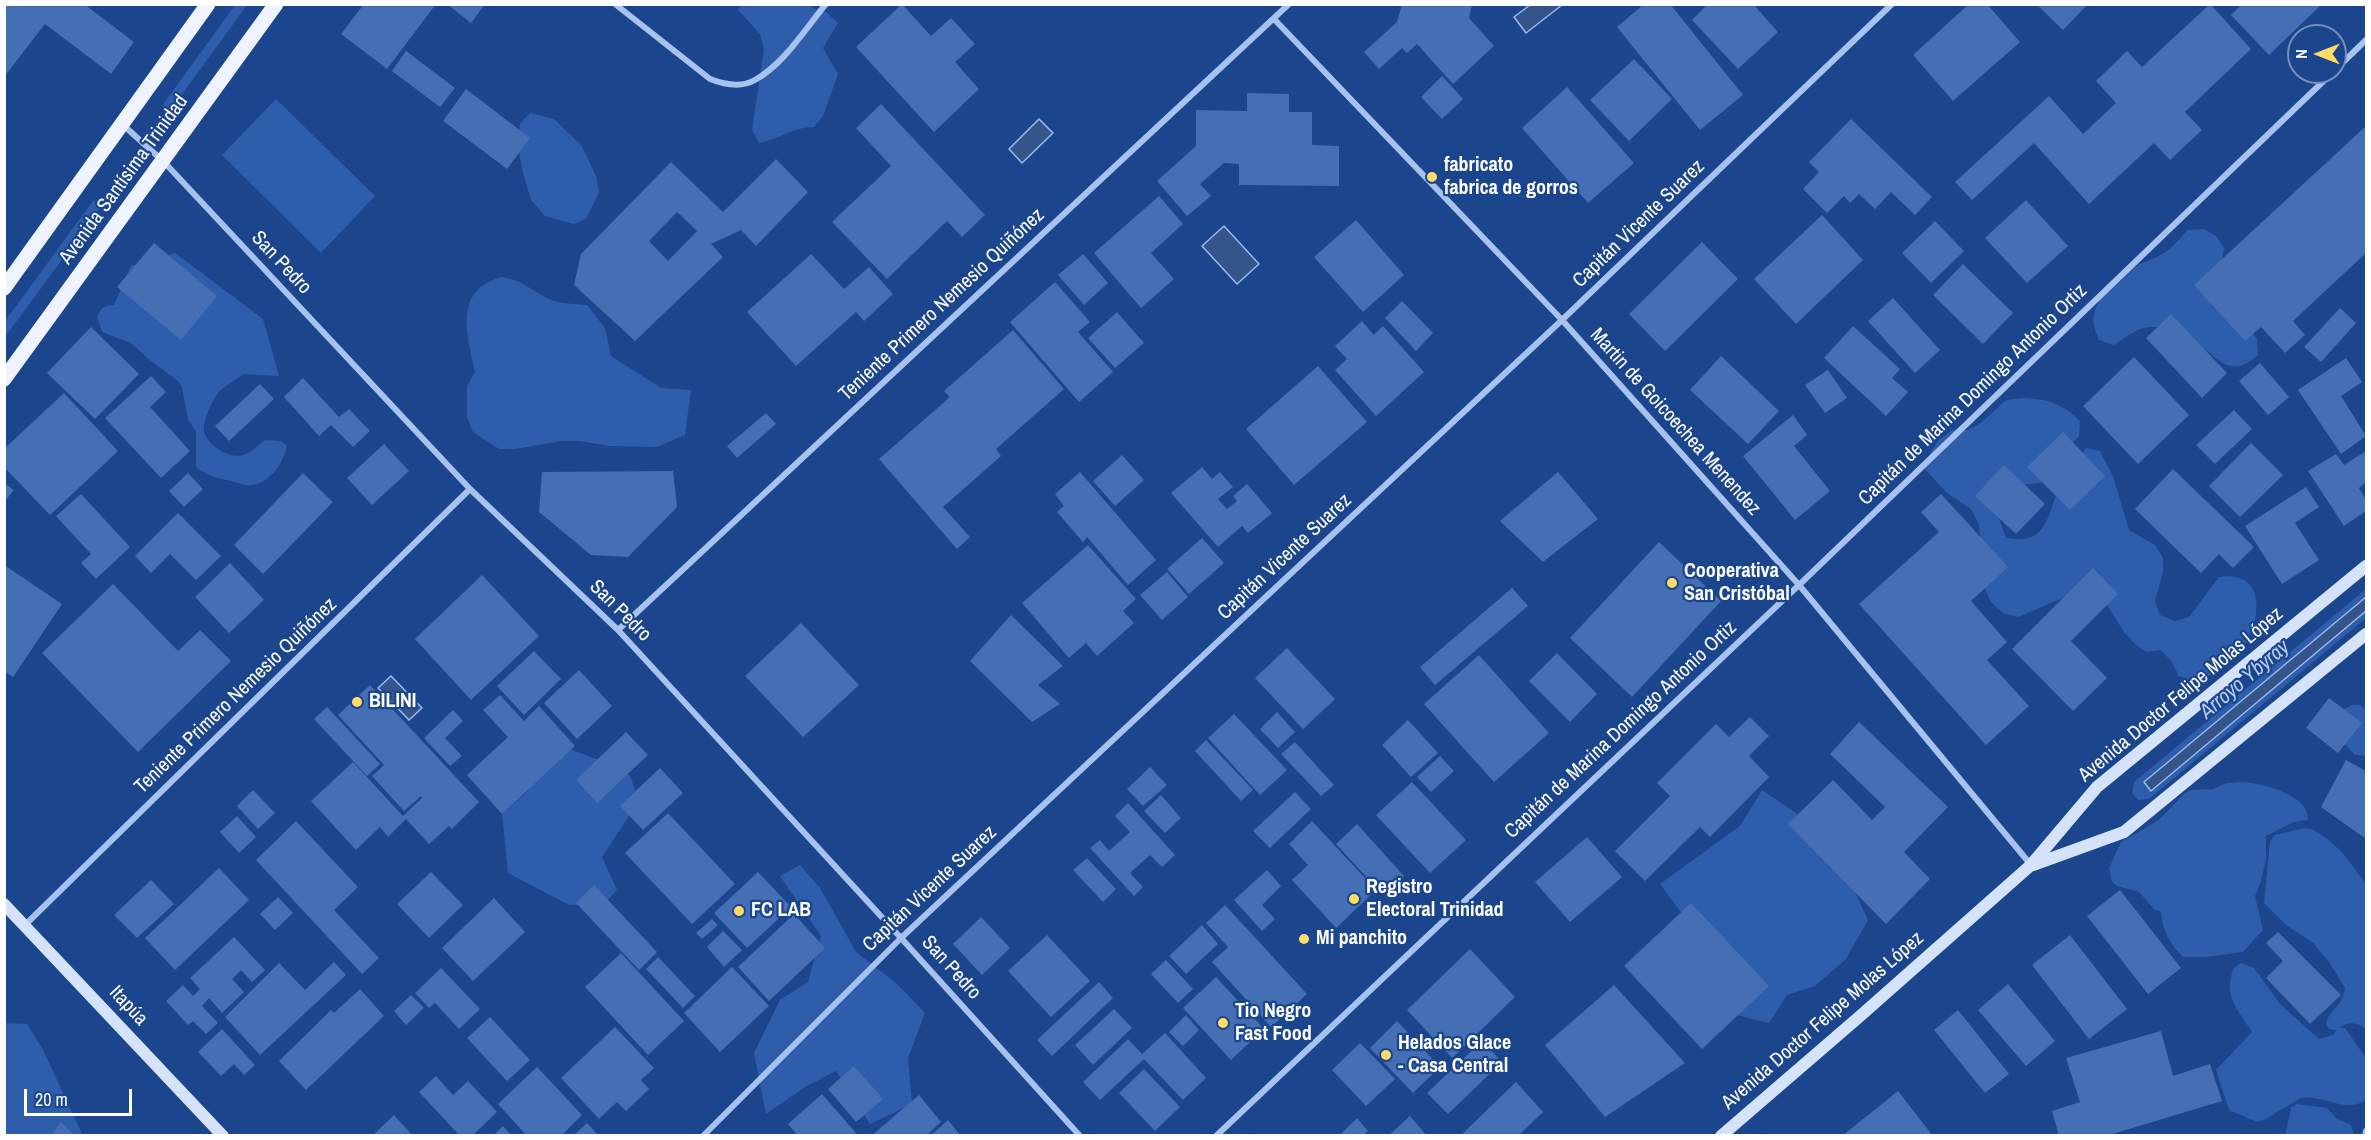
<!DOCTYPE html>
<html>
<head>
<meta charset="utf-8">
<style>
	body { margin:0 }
	#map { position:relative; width:2371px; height:1140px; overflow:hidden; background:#1b458d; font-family:"Archivo Narrow",sans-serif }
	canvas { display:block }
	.frame { position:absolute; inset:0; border:6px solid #fff; pointer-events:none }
	.north { position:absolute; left:2287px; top:24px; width:60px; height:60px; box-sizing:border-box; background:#1b458d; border:2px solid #768fbb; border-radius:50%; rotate:270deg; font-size:16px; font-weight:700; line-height:24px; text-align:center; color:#fff }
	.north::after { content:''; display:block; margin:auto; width:21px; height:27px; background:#ffdd64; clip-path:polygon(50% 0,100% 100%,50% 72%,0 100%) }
	.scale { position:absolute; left:24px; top:1089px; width:108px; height:27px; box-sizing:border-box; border:3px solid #fff; border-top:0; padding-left:8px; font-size:18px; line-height:21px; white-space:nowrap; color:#fff; -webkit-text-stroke:4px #1b458d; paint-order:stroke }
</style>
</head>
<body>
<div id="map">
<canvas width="2371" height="1140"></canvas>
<div class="frame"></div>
<div class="north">N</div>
<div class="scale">20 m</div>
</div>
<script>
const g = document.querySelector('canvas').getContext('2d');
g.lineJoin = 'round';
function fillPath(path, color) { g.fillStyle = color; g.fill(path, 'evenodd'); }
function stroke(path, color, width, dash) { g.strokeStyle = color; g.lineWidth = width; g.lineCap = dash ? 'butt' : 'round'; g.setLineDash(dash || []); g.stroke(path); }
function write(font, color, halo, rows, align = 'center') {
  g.font = font + ' "Archivo Narrow",sans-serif'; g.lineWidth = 4.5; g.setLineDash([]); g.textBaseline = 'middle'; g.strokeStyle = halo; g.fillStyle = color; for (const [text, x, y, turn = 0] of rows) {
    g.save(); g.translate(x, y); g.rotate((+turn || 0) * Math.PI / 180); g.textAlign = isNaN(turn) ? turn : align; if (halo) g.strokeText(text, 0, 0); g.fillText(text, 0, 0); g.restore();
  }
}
const green = new Path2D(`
	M235,5H247L170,111L165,112L162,106Z
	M741,5H811L812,8L826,12L838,23L823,48L838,74L823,116L814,127C792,127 780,139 759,143L752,130L764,49L760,34L738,10Z
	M276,99L375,196L321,253L222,155Z
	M530,113L554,119L582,146L596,176L599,192L586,219L574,224L545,216L531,200L523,173L518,147L520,124Z
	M98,200L100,208L5,337V321L93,201Z
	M2204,229L2216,236L2224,248L2220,277L2222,291L2257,339L2258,355C2230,381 2218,357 2195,341C2184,333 2165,326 2151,327C2137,327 2125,338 2114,345L2099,340C2084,308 2102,297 2124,278C2129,274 2133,268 2138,265C2148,260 2160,257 2168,250C2175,244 2182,236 2188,230Z
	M175,253L263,319L279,376L244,374C239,378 220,389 218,393C212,401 202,422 204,432C209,447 232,461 246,454C253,451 259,444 265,440L281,441L287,446C283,465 267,488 245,485C240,484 236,482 231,481C218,478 207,476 196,467V432L188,419L182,388L178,381L150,360L131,343L102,332L97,316C101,308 105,305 114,305L131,266Z
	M501,277C525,280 533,293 554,301C564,304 577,304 587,305L605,328L611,356L661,388L691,390L685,435L657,447L610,446L579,441H562L515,449H499L473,432L467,417V386L475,372C467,334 453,291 501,277Z
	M2024,398C2048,399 2063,404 2080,421L2079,436L2058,457L2040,483L2010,486L1996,510L2006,538C2042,544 2045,526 2056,496L2069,489L2077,461L2086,448L2100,451L2113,476L2129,530L2155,545L2163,558V572L2155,601L2160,615L2175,621L2189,617L2219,577C2274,569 2259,636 2234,660C2229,665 2223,667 2218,671C2210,675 2201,681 2192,680C2188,680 2183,677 2179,676L2172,662L2161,650L2146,652L2135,644L2124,632L2100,594L2086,588L2018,617L2003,613L1992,603L1985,590L1979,525L1972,510L1946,492L1925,469L1930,454L1938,441L1952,430H1968L1982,422L2006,400Z
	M2366,589V618L2149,799L2138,800L2132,793L2134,782Z
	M2353,705H2360L2366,710V756L2355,755L2342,741V710Z
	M572,750L610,764L630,776L639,801L602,857L617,890L604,904L569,905L508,873L502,814L527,792L540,762Z
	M2242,782C2262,783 2310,795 2308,820L2294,822L2266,836V859L2261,881L2255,896L2263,930L2243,952L2206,957H2183C2169,942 2163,932 2161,912L2154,909L2139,892L2117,886L2112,882L2109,868L2121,842L2159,820L2185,793L2191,790L2213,789L2227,783Z
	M1762,790L1821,830L1846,873L1868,920L1846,959L1815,986L1787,995L1769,1023L1720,1011L1726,973L1660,884L1740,826Z
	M2304,828L2312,829L2325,837L2342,852L2366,884V1029C2356,1022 2349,1021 2339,1028H2345L2366,1058V1100C2346,1114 2322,1094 2301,1098L2264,1120L2257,1122L2229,1110L2216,1070L2252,1032C2238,1009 2222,996 2234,968L2241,963L2254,968L2280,1004L2319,1039L2333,1035L2337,1030L2329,1029L2326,1023C2331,1007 2342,1008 2345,988L2329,962L2313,943L2286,925L2264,903L2270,841L2275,835Z
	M800,865L820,888L856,952L897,984L925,1013L908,1058L912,1104L870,1124L836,1071L805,1087L766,1114L754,1053L780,1000L808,982L821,936L780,876Z
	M5,1023L27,1024L43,1050L83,1136H5Z
	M2297,1104L2327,1108L2337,1119L2351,1125L2354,1135H2285L2291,1108Z`);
const water = new Path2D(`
	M1530,5V4L1562,5L1526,33L1514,17Z
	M1039,119L1053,133L1022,163L1009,149Z
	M1224,226L1259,264L1237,284L1202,246Z
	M2366,597V611L2151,791L2144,782Z
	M391,676L422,708L409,720L378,688Z`);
const building = new Path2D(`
	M4,4H84L134,42L111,74L45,24L4,77Z
	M364,4H436L387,69L341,34Z
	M447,4H485L471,23Z
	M902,4L931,36L951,18L975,44L955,62L979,89L934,132L856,47Z
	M1402,4H1472L1469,18L1494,46L1453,84L1417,44L1407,53L1402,48L1379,69L1364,52L1397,22Z
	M1644,4H1670L1743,95L1700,130L1617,27Z
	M1708,4H1753L1778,32L1738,69L1692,20Z
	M1969,4H1987L2020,42L1953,101L1913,55Z
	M2036,4H2088L2063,30Z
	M2210,4L2251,49L2185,112L2202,130L2170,160L2154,143L2089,204L2034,143L1972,200L1955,182L2049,96L2083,134L2116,103L2096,81L2127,51L2142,67Z
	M2242,4H2322L2269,55L2231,15Z
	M406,51L455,88L440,107L392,71Z
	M1634,59L1672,99L1629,141L1590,100Z
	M1442,76L1463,99L1442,119L1421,97Z
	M1567,87L1634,163L1588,203L1522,128Z
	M466,89L530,138L507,169L443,121Z
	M1247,93L1289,94V112H1312V145L1339,146V186L1239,185V164L1224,163L1200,184L1211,196L1187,216L1157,181L1196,146V110L1247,111Z
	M881,104L985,215L962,237L947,221L887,279L832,222L891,166L856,128Z
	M1851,119L1932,197L1915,215L1891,192L1875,209L1859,194L1850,203L1844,196L1827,213L1803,189L1819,172L1809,162Z
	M2366,126V253L2293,321L2305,335L2285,353L2261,327L2245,341L2194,285Z
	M776,159L808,192L756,246L741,230L711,244L723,257L635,341L574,285L581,254L671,162L723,212ZM677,212L697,231L668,261L649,241Z
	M1159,196L1183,224L1151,253L1174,279L1141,308L1094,253Z
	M2026,200L2068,246L2027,283L1985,238Z
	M1822,215L1863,260L1796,324L1754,279Z
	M1356,220L1404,275L1363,312L1314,257Z
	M1935,221L1964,251L1931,283L1902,253Z
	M1702,242L1738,279L1665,351L1629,314Z
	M154,243L217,296L181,340L117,287Z
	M811,254L844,289L869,267L893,294L864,321L856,312L796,366L747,312Z
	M1083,254L1108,283L1084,305L1058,275Z
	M1963,264L2013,313L1983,344L1933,295Z
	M1055,282L1090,322L1078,332L1113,372L1079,402L1010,322Z
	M1893,298L1940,350L1915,373L1868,321Z
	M1402,301L1433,333L1416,351L1385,318Z
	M2340,308L2356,323L2321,362L2304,347Z
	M1117,312L1144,343L1115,368L1088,338Z
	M2171,314L2227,373L2202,398L2146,338Z
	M1362,321L1374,335L1383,326L1424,372L1376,416L1335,370L1347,359L1335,346Z
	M1853,326L1900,369L1892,378L1908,392L1886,416L1824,358Z
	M91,327L139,374L95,419L47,373Z
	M1013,330L1064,389L996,449L1001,456L943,507L970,537L957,549L879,459L950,397L944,391Z
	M1721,356L1779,411L1748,444L1690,390Z
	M2134,357L2189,415L2138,464L2083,406Z
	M2346,358L2362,382L2341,396L2366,436L2341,454L2298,390Z
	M2260,363L2289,397L2268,415L2239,381Z
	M1318,366L1367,422L1294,485L1246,429Z
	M1828,370L1847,398L1825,413L1805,385Z
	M151,376L166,392L150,407L190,451L161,478L105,418Z
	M303,378L339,417L349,409L370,431L353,447L331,425L319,436L284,397Z
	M260,384L274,399L229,441L215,426Z
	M64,393L118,451L50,515L4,467V449Z
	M2234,410L2252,429L2215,464L2196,445Z
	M766,413L776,424L737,458L727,446Z
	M1793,415L1807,435L1794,446L1830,491L1795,520L1743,456Z
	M2063,432L2105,476L2070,510L2027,467Z
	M2251,443L2283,475L2240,517L2209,486Z
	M384,444L409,471L372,505L347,478Z
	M2366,451V482L2359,488L2366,500V511L2344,526L2308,471L2336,454L2344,465Z
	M1122,455L1144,480L1115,506L1093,481Z
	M2004,465L2045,504L2016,534L1975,496Z
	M1202,467L1212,479L1220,472L1233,487L1218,499L1227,509L1237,501L1233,496L1247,484L1272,513L1248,533L1242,526L1218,547L1171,493Z
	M2173,469L2254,547L2233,568L2219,554L2201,573L2135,509Z
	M673,471L677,507L628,557L591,555L539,512L542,472Z
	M1080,472L1156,560L1128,585L1087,537L1083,542L1057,512L1064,506L1055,494Z
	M1558,472L1598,519L1543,562L1500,521Z
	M188,473L203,489L184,507L169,491Z
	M303,473L333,502L263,574L234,545Z
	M4,483L14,490L4,502Z
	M2306,487L2319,507L2295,523L2319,560L2282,584L2245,526Z
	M81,494L130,547L96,579L81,563L91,554L56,516Z
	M1941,494L2008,567L1971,601L2007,642L1987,660L2029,706L1986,745L1859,604L1939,532L1921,512Z
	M178,513L221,556L196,580L170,554L151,573L135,556Z
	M1202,538L1224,563L1189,594L1167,569Z
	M1659,542L1721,601L1632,697L1570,638Z
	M1088,545L1136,599L1123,611L1134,623L1097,656L1086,643L1069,658L1022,603Z
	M230,563L264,600L229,633L195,597Z
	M4,565L62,604L13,677L4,671Z
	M2093,568L2118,594L2071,641L2107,678L2073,711L2012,649Z
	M1167,572L1188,597L1162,620L1140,595Z
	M482,575L539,636L471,700L415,639Z
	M113,584L178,651L200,630L231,661L138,752L42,653Z
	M1512,588L1528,606L1435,685L1420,667Z
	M1011,615L1063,666L1038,685L1060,704L1032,722L970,661Z
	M801,623L859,685L803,737L745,676Z
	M1287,648L1335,699L1303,729L1255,678Z
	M534,651L561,679L524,715L497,686Z
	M1557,653L1597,694L1570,722L1529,681Z
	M1479,655L1549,733L1494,782L1424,704Z
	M579,670L612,706L577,739L544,703Z
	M370,685L479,802L452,829L449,826L429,844L406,819L388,837L380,827L356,850L311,801L353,762L403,816L422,798L421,796L404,811L372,776L384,765L338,715Z
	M500,695L524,721L539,706L575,746L502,814L467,775L508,737L483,710Z
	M2329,698L2362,723L2338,753L2306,728Z
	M327,707L380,764L367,776L314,719Z
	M453,710L463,721L445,738L462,756L450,766L424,738Z
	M1277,712L1295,732L1278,748L1260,729Z
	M1234,714L1287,770L1260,795L1208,738Z
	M1750,717L1769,736L1749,756L1769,777L1710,837L1700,827L1645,881L1615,851L1670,796L1657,783L1716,724L1729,737Z
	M1408,720L1438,753L1411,777L1382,745Z
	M1859,722L1948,807L1904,852L1930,879L1886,924L1788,824L1833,780L1872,820L1885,807L1830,754Z
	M626,732L648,755L597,803L576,780Z
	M1206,740L1253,790L1241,801L1195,751Z
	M1295,742L1334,785L1321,796L1281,754Z
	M1440,756L1454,771L1431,792L1417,777Z
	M2346,760L2366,771V839L2321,807Z
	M1150,767L1167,785L1143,806L1127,789Z
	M660,768L683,793L643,830L620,806Z
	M1412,782L1466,840L1430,873L1376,815Z
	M253,790L275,813L258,829L237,806Z
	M1295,792L1311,809L1270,848L1253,831Z
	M1161,795L1181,818L1165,833L1144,811Z
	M1128,803L1175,855L1162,867L1150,855L1130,873L1143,887L1134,896L1090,848L1100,840L1109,851L1130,832L1115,816Z
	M668,813L735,884L692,924L625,853Z
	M237,816L256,837L239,853L220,832Z
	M296,821L358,887L334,910L379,958L362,974L256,860Z
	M1312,821L1376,890L1336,928L1292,880L1308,865L1289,844Z
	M1357,824L1404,876L1383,895L1336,844Z
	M1587,837L1622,877L1570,922L1535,882Z
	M1087,858L1116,889L1103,902L1073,870Z
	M219,868L249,900L175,970L145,938Z
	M1267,870L1281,886L1262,905L1275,919L1262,931L1234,900Z
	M431,872L463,905L429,938L397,904Z
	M758,872L791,907L747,948L714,913Z
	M151,880L174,904L137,938L114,915Z
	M594,885L657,952L639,970L576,903Z
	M2120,890L2181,968L2148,994L2087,916Z
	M278,897L293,913L275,930L260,914Z
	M494,898L525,932L473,981L442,948Z
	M1691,903L1769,986L1702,1049L1624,966Z
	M1225,905L1307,994L1271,1027L1212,962L1228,947L1206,923Z
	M794,914L825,948L769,1001L738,967Z
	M981,917L1010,948L982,975L953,944Z
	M712,919L718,925L702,939L696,933Z
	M1202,925L1218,944L1186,974L1169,956Z
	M723,931L742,950L724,967L707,947Z
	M2278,932L2341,995L2310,1024L2266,978L2283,961L2266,943Z
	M1047,935L1090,981L1051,1017L1008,971Z
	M2070,935L2127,1009L2089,1039L2032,965Z
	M234,937L265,970L252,982L241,970L232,979L244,992L222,1013L209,998L202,1006L218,1023L206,1034L193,1021L188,1025L166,1001L183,985L193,996L200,989L190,978Z
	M1470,949L1515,997L1452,1058L1407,1010Z
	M621,953L684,1021L648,1055L585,987Z
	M658,957L695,996L683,1008L646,969Z
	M1166,960L1193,989L1178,1003L1151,974Z
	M334,962L346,975L260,1055L225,1017L279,963L305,990Z
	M732,967L769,1006L720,1052L684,1013Z
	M441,968L480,1009L459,1029L435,1003L429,1008L415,993Z
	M1216,977L1264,1029L1231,1060L1183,1008Z
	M1099,982L1113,998L1052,1056L1037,1040Z
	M2008,984L2055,1041L2026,1066L1978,1010Z
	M1614,985L1685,1063L1605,1117L1545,1045Z
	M360,989L384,1016L306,1090L279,1061L331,1010L334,1013Z
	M411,995L424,1008L406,1025L394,1011Z
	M1114,1009L1132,1028L1093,1065L1075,1045Z
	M1958,1010L2009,1074L1985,1093L1934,1030Z
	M1186,1015L1199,1030L1183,1046L1169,1032Z
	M490,1017L530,1060L507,1081L467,1038Z
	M1397,1021L1440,1067L1413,1093L1370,1048Z
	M615,1027L654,1068L641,1080L649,1089L626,1111L617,1102L599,1119L561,1078Z
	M222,1029L255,1065L244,1075L234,1064L221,1076L198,1052Z
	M2161,1031L2173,1076L2210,1064L2222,1101L2106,1136H2059L2052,1111L2080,1102L2066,1058Z
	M1165,1033L1206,1078L1183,1100L1144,1059L1100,1100L1083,1082L1128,1039L1142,1054Z
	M1482,1041L1502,1062L1448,1114L1427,1093Z
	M1360,1043L1395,1079L1366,1106L1332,1070Z
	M854,1066L883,1099L856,1122L828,1089Z
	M537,1067L582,1115L561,1136H527L498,1104Z
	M1144,1069L1180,1107L1155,1131L1119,1093Z
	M436,1076L453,1095L468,1081L497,1112L472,1136H460L419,1092Z
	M1516,1082L1543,1112L1518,1136H1460Z
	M1898,1091L1933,1136H1842Z
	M822,1094L856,1133L852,1136H798L788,1124Z
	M919,1095L941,1122L926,1136H871Z
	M394,1115L413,1136H372Z
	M1410,1116L1427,1136H1388Z
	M1357,1118L1368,1131L1363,1136H1339Z
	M948,1120L961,1136H930Z
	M61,1122L75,1136H51Z
	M587,1123L599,1136H573Z
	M503,1126L512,1136H493Z`);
const street = new Path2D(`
	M615,4L710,79C723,84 741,88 755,80C784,64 805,29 826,4
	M1274,19L1562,320L1799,585L2031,865
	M2335,70L2366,40
	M122,124L164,162L470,489L618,630L901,938L1080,1136
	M618,630L1289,4
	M25,925L470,489
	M703,1136L901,938L1562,320L1892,4
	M1216,1136L1799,585L2333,72
	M2365,1136L2366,1131`);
const secondary = new Path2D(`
	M2033,865L2124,832L2366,634
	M4,904L223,1136
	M1721,1136L1859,1017L2031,865L2097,787L2366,566`);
const primary = new Path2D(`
	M4,288L208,4
	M4,379L276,4`);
const markers = [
	[1432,177,6,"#ffdd64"],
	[1672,583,6,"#ffdd64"],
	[357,702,6,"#ffdd64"],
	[1354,899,6,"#ffdd64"],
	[739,911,6,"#ffdd64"],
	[1304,939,6,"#ffdd64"],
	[1223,1023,6,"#ffdd64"],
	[1386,1055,6,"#ffdd64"]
];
const poiNames = [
	["fabricato",1444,166],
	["fabrica de gorros",1444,189],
	["Cooperativa",1684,572],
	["San Cristóbal",1684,595],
	["BILINI",369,702],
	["Registro",1366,888],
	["Electoral Trinidad",1366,911],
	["FC LAB",751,911],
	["Mi panchito",1316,939],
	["Tio Negro",1235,1012],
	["Fast Food",1235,1035],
	["Helados Glace",1398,1044],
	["- Casa Central",1398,1067]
];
const streetNames = [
	["Avenida Santísima Trinidad",124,180,-54],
	["Capitán Vicente Suarez",1639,224,-44],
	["San Pedro",281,263,47],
	["Teniente Primero Nemesio Quiñónez",942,305,-43],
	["Capitán de Marina Domingo Antonio Ortiz",1973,395,-44],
	["Martin de Goicoechea Menendez",1675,422,48],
	["Capitán Vicente Suarez",1285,557,-43],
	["San Pedro",620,611,45],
	["Avenida Doctor Felipe Molas López",2181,695,-40],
	["Teniente Primero Nemesio Quiñónez",236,696,-44],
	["Capitán de Marina Domingo Antonio Ortiz",1621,730,-43],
	["Capitán Vicente Suarez",930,889,-43],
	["San Pedro",951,968,48],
	["Itapúa",128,1006,47],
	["Avenida Doctor Felipe Molas López",1823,1021,-41]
];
const waterNames = [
	["Arroyo Ybyray",2245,680,-40]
];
fillPath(green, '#2e5eab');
fillPath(water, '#355489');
stroke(water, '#9abcf0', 1.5);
fillPath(building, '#446fb5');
stroke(street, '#a7c2ee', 6);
stroke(secondary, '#d4e2fa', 12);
stroke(primary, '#eef3ff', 15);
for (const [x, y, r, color] of markers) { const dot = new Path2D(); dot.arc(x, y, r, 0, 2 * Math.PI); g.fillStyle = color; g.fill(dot); stroke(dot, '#1b458d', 2); }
write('bold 20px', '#fff', '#1b458d', poiNames, 'left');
write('20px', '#fff', '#1b458d', streetNames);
write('italic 21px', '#b3cdf5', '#1b458d', waterNames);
</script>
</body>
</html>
